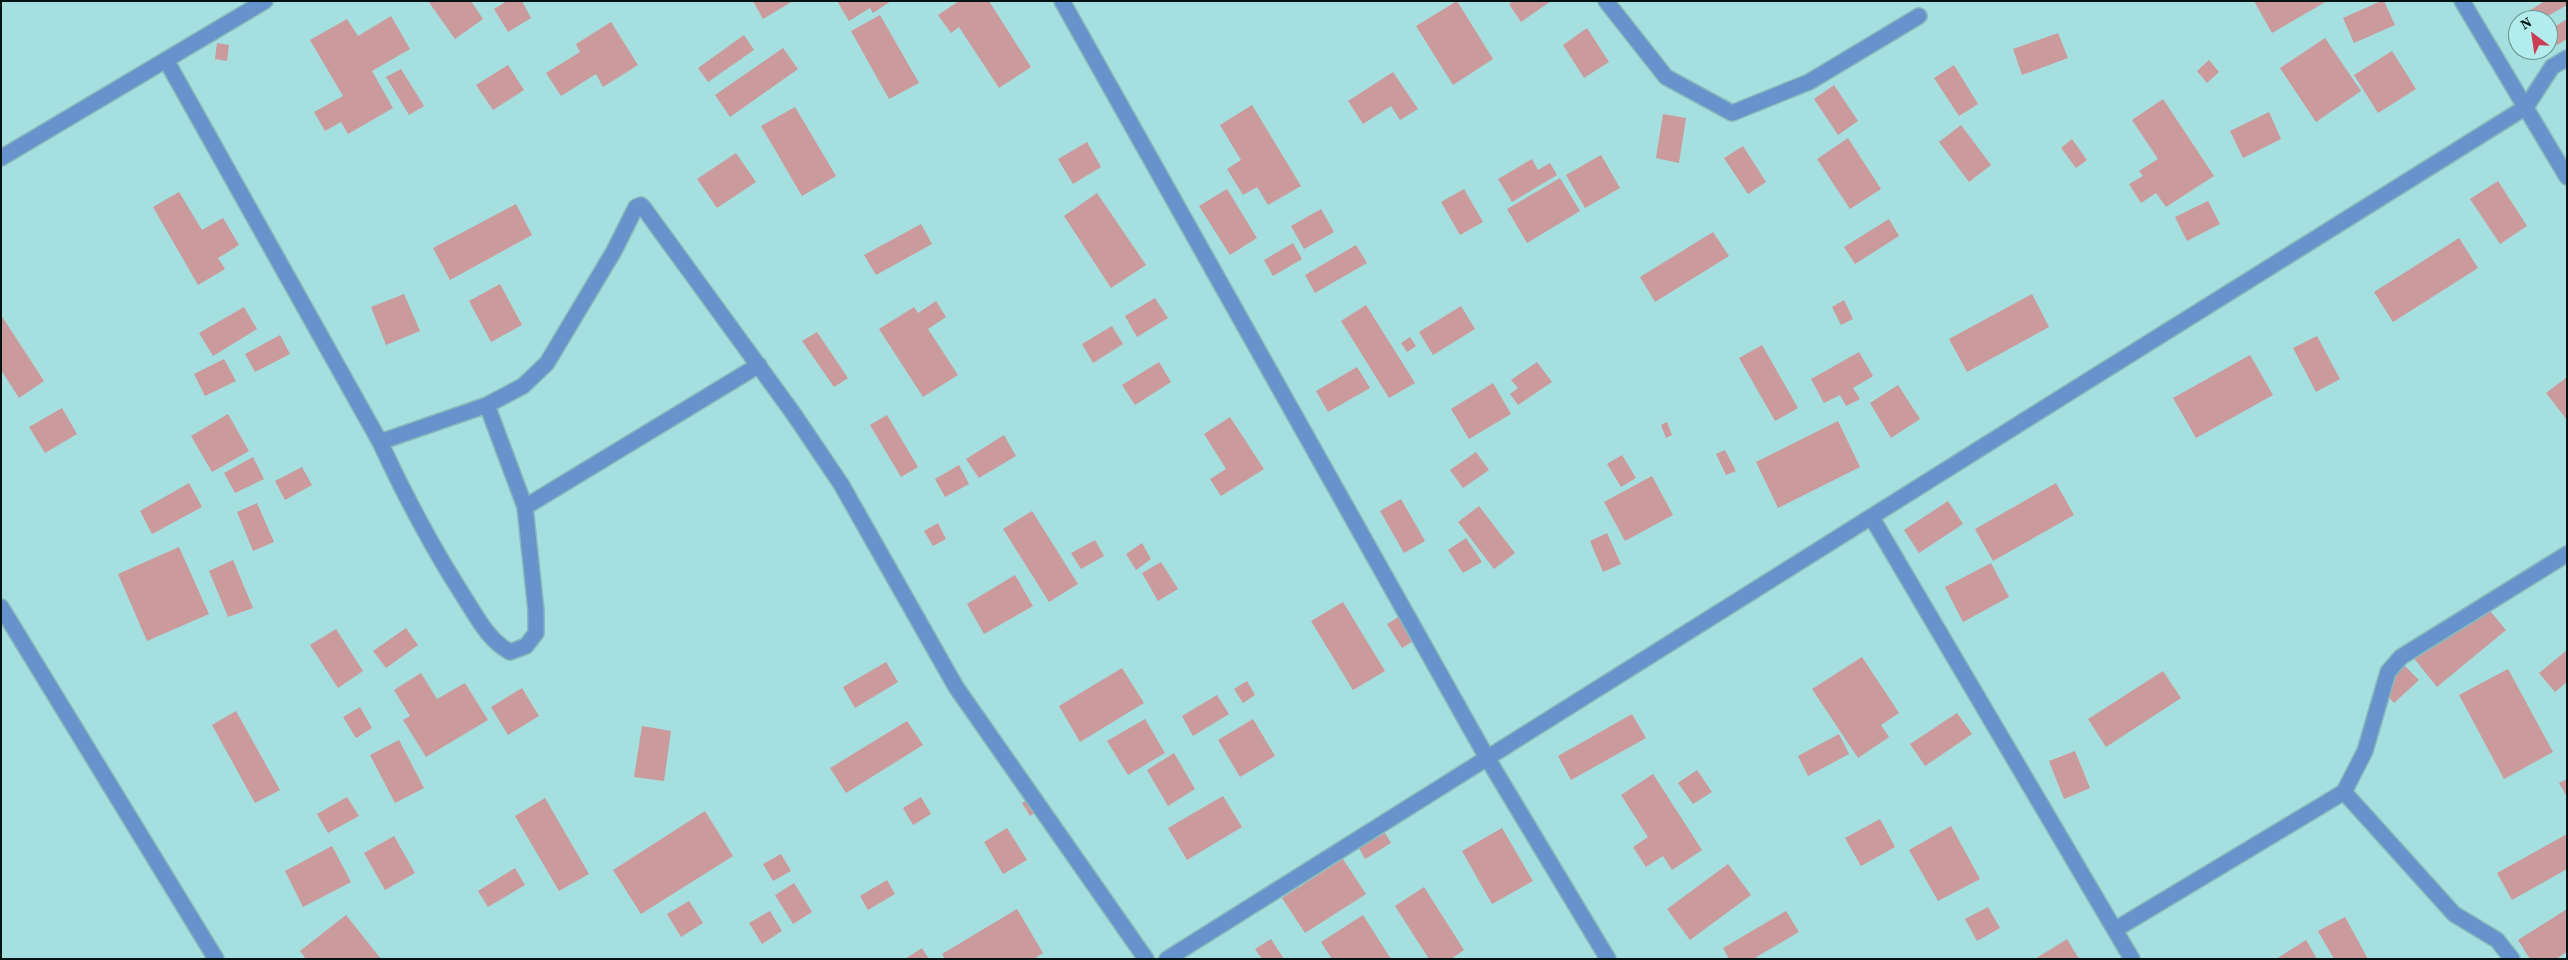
<!DOCTYPE html>
<html>
<head>
<meta charset="utf-8">
<style>
	body { margin:0 }
	#map { position:relative; width:2568px; height:960px; overflow:hidden; background:#a6dfdf; font-family:"Source Serif 4",serif }
	canvas { display:block }
	.frame { position:absolute; inset:0; border:2px solid #001313; pointer-events:none }
	.north { position:absolute; left:2508px; top:10px; width:50px; height:50px; box-sizing:border-box; background:#b3ecec; border:1px solid #6b9595; border-radius:50%; rotate:329deg; font-size:14px; font-weight:700; line-height:20px; text-align:center; color:#001313 }
	.north::after { content:''; display:block; margin:auto; width:18px; height:22px; background:#cc3c54; clip-path:polygon(50% 0,100% 100%,50% 72%,0 100%) }
</style>
</head>
<body>
<div id="map">
<canvas width="2568" height="960"></canvas>
<div class="frame"></div>
<div class="north">N</div>
</div>
<script>
const g = document.querySelector('canvas').getContext('2d');
g.lineJoin = 'round';
function fillPath(path, color) { g.fillStyle = color; g.fill(path, 'evenodd'); }
function stroke(path, color, width, dash) { g.strokeStyle = color; g.lineWidth = width; g.lineCap = dash ? 'butt' : 'round'; g.setLineDash(dash || []); g.stroke(path); }
const building = new Path2D(`
	M428,1H471L483,19L455,39Z
	M507,1H522L531,18L508,32L494,9Z
	M753,1H793L763,19Z
	M837,1H891L873,13L870,8L849,21Z
	M959,1H989L1031,67L999,88L959,27L951,33L938,15Z
	M1457,1L1493,59L1453,85L1416,26Z
	M1513,1H1551L1521,22L1509,4Z
	M2254,1H2327L2272,33Z
	M2381,1H2384L2395,25L2354,43L2343,18Z
	M2545,1H2567V5L2541,20H2528L2524,14Z
	M880,15L919,83L889,99L851,31Z
	M391,16L410,49L372,71L393,108L348,134L341,122L325,131L314,112L343,96L310,40L347,19L358,36Z
	M2567,19V39L2557,45L2549,30Z
	M611,22L638,65L603,87L596,74L561,96L546,73L580,52L576,44Z
	M1587,28L1609,62L1584,78L1563,45Z
	M2058,33L2068,58L2022,75L2013,49Z
	M744,35L754,50L708,82L698,68Z
	M2325,38L2361,91L2316,122L2280,68Z
	M217,43L229,45L227,61L215,59Z
	M783,48L798,69L730,117L715,95Z
	M2392,51L2416,89L2378,113L2354,75Z
	M2209,60L2219,72L2207,83L2197,71Z
	M508,65L524,90L493,110L476,85Z
	M1954,65L1978,104L1959,116L1934,78Z
	M401,69L424,106L409,115L386,77Z
	M1393,72L1418,109L1400,120L1391,106L1363,124L1348,101Z
	M1834,85L1858,121L1838,135L1814,99Z
	M2163,99L2214,176L2166,207L2156,193L2141,203L2129,184L2143,176L2139,171L2158,159L2132,120Z
	M1252,105L1301,186L1268,205L1257,187L1243,195L1227,169L1241,160L1220,125Z
	M795,107L836,176L802,196L761,126Z
	M2269,112L2281,139L2243,158L2230,131Z
	M1663,114L1686,118L1679,163L1656,158Z
	M1961,125L1991,165L1969,182L1939,142Z
	M1848,138L1881,189L1850,209L1817,159Z
	M2072,139L2087,160L2076,168L2061,148Z
	M1087,142L1101,167L1073,184L1058,159Z
	M1743,146L1766,182L1748,194L1724,158Z
	M736,153L756,182L717,208L697,179Z
	M1601,155L1620,188L1585,208L1566,175Z
	M1532,159L1538,170L1550,163L1557,175L1512,202L1498,179Z
	M1560,178L1580,211L1527,243L1507,209Z
	M2498,181L2527,226L2500,244L2470,199Z
	M1227,189L1257,238L1230,255L1199,206Z
	M1464,189L1483,222L1460,235L1441,202Z
	M179,192L202,230L223,218L239,245L218,258L225,269L198,285L153,207Z
	M1097,193L1146,265L1111,288L1064,216Z
	M2208,201L2220,224L2187,241L2175,217Z
	M516,204L532,235L450,280L433,248Z
	M1321,209L1334,232L1304,249L1291,226Z
	M1889,219L1899,236L1855,264L1844,247Z
	M921,224L932,244L876,275L864,255Z
	M1713,232L1729,256L1655,302L1640,277Z
	M2459,238L2478,268L2393,322L2374,292Z
	M1293,243L1302,259L1273,276L1264,260Z
	M1356,245L1367,263L1315,293L1305,275Z
	M500,284L522,325L491,342L469,301Z
	M404,294L420,331L386,345L371,307Z
	M2032,294L2049,327L1967,372L1949,339Z
	M1155,298L1168,318L1137,337L1125,316Z
	M1844,300L1853,319L1841,325L1832,307Z
	M936,301L946,317L928,329L958,375L923,397L879,329L914,307L918,313Z
	M1366,305L1415,383L1389,398L1341,321Z
	M1461,306L1475,329L1433,355L1419,332Z
	M244,307L257,329L213,356L199,333Z
	M1,315L44,381L19,398L1,370Z
	M1112,326L1123,344L1093,363L1082,344Z
	M817,332L848,378L834,387L802,341Z
	M280,335L290,354L255,372L245,354Z
	M2317,336L2340,379L2316,392L2293,348Z
	M1410,337L1416,346L1407,352L1401,343Z
	M1762,345L1798,408L1775,421L1739,358Z
	M1859,352L1873,376L1853,388L1860,399L1846,406L1840,395L1824,403L1811,379Z
	M2250,355L2273,395L2196,438L2173,398Z
	M224,359L236,381L205,396L194,374Z
	M1159,362L1171,382L1135,405L1122,385Z
	M1537,362L1552,382L1518,405L1510,394L1518,388L1511,380Z
	M1357,367L1370,388L1328,412L1316,391Z
	M2567,377V420L2546,393Z
	M1493,383L1511,414L1469,439L1451,409Z
	M1898,385L1920,419L1891,438L1870,403Z
	M62,408L77,434L45,453L29,427Z
	M228,414L249,451L212,472L191,436Z
	M887,415L918,467L901,477L870,425Z
	M1230,417L1264,469L1221,496L1210,479L1226,469L1204,434Z
	M1838,421L1860,467L1778,508L1756,462Z
	M1667,422L1672,435L1666,438L1661,425Z
	M1004,435L1016,456L979,478L966,459Z
	M1725,450L1736,471L1726,475L1716,454Z
	M1476,452L1489,470L1463,488L1450,470Z
	M1622,455L1636,478L1621,487L1607,464Z
	M253,457L264,479L235,493L224,473Z
	M959,465L969,484L945,497L935,479Z
	M302,467L312,485L285,500L275,481Z
	M1652,476L1673,515L1625,541L1604,502Z
	M189,483L202,507L152,534L140,511Z
	M2056,483L2074,515L1993,561L1975,529Z
	M1401,499L1425,541L1404,553L1380,511Z
	M1948,501L1963,524L1919,553L1904,530Z
	M257,503L274,542L253,551L237,512Z
	M1479,506L1515,553L1494,569L1458,522Z
	M1032,511L1078,584L1049,602L1003,529Z
	M938,523L946,539L933,546L924,531Z
	M1607,533L1621,564L1603,572L1590,541Z
	M1466,538L1482,562L1463,573L1448,550Z
	M1095,540L1104,556L1081,569L1071,553Z
	M1142,543L1151,559L1136,570L1126,554Z
	M179,547L209,614L147,641L118,574Z
	M233,560L253,608L228,617L209,571Z
	M1161,562L1178,589L1158,601L1142,573Z
	M1991,563L2009,597L1963,622L1945,587Z
	M1015,575L1033,606L984,634L967,604Z
	M2481,600L2506,630L2437,687L2412,656Z
	M1343,602L1385,671L1353,690L1311,621Z
	M1400,616L1415,640L1402,648L1387,624Z
	M406,628L418,645L386,668L373,651Z
	M336,629L363,671L338,688L310,645Z
	M2567,650V682L2555,692L2539,673Z
	M1862,657L1899,713L1881,725L1889,737L1858,758L1812,689Z
	M886,662L898,682L855,708L843,687Z
	M2404,665L2419,680L2394,703L2379,687Z
	M1122,668L1144,703L1080,742L1059,706Z
	M2508,669L2553,752L2504,779L2459,695Z
	M2163,671L2181,698L2106,747L2088,719Z
	M421,673L437,699L465,683L488,720L426,757L403,720L410,716L394,690Z
	M1247,681L1255,695L1243,703L1234,689Z
	M522,688L539,716L508,735L491,707Z
	M1217,695L1229,714L1193,736L1182,716Z
	M360,707L372,728L356,738L343,717Z
	M236,711L280,790L255,803L212,725Z
	M1957,713L1972,734L1925,766L1910,744Z
	M1632,714L1646,738L1571,780L1558,756Z
	M1145,719L1165,753L1128,775L1107,741Z
	M1253,719L1275,756L1240,777L1218,740Z
	M907,721L923,745L846,793L830,768Z
	M642,726L671,731L664,781L634,777Z
	M1839,734L1849,754L1808,776L1798,756Z
	M399,740L424,788L395,803L370,755Z
	M2075,751L2090,788L2064,799L2049,761Z
	M1174,753L1195,789L1168,806L1147,770Z
	M1697,770L1712,792L1693,804L1678,783Z
	M1653,774L1702,850L1672,870L1663,856L1646,867L1633,847L1648,837L1621,795Z
	M2567,779V797L2559,783Z
	M1040,792L1048,805L1030,816L1022,803Z
	M1223,796L1242,827L1187,860L1168,828Z
	M347,797L359,816L328,833L317,814Z
	M921,797L931,814L913,825L903,808Z
	M545,798L589,874L559,891L515,816Z
	M705,811L733,856L641,914L613,870Z
	M1880,819L1895,847L1861,866L1845,838Z
	M1951,826L1980,879L1938,901L1909,850Z
	M1007,828L1027,860L1003,874L984,842Z
	M1502,828L1533,881L1492,904L1462,851Z
	M1385,833L1391,843L1365,859L1359,848Z
	M2567,834V869L2512,900L2497,873Z
	M394,836L415,873L385,890L364,853Z
	M332,846L351,882L303,907L285,871Z
	M781,854L791,871L773,881L763,864Z
	M1343,859L1366,894L1305,933L1282,898Z
	M1728,864L1751,895L1690,940L1667,909Z
	M515,868L525,885L488,907L478,891Z
	M887,880L895,894L868,910L860,896Z
	M794,883L812,912L793,924L775,895Z
	M1424,887L1464,950L1451,959H1429L1395,906Z
	M689,901L703,923L681,937L667,914Z
	M1988,907L2000,928L1977,941L1965,919Z
	M1017,909L1043,953L1034,959H945L942,954Z
	M2567,909V952L2556,959H2530L2518,940Z
	M770,911L782,931L762,944L749,923Z
	M1786,911L1799,932L1753,959H1729L1723,948Z
	M346,915L381,959H306L300,951Z
	M1363,915L1391,959H1332L1321,942Z
	M2345,917L2368,959H2334L2318,931Z
	M1271,939L1284,959H1262L1255,949Z
	M2067,939L2079,959H2035Z
	M2306,940L2317,959H2276Z
	M922,948L929,959H905Z`);
const minor = new Path2D(`
	M1062,1L1486,756L1608,959
	M1606,1L1666,77L1732,113L1809,82L1919,16
	M2462,1L2567,177
	M166,60L380,442L487,405L523,386L547,363L614,251L636,207L641,205L643,207L793,413L841,484L956,687L1146,959
	M1,158L265,1
	M487,405L525,507
	M380,442C405,496 432,547 464,597C477,617 488,640 510,652L526,646L536,633V611L525,507L759,365
	M1872,518L2132,959
	M1,607L216,959
	M2344,792L2365,751L2388,672L2401,657L2567,554
	M2116,929L2344,792L2454,914L2497,940L2512,959
	M1167,959C1618,672 2073,391 2526,107L2552,67L2567,58`);
fillPath(building, '#cb9a9c');
stroke(minor, '#88baba', 18);
stroke(minor, '#6793cd', 15);
</script>
</body>
</html>
